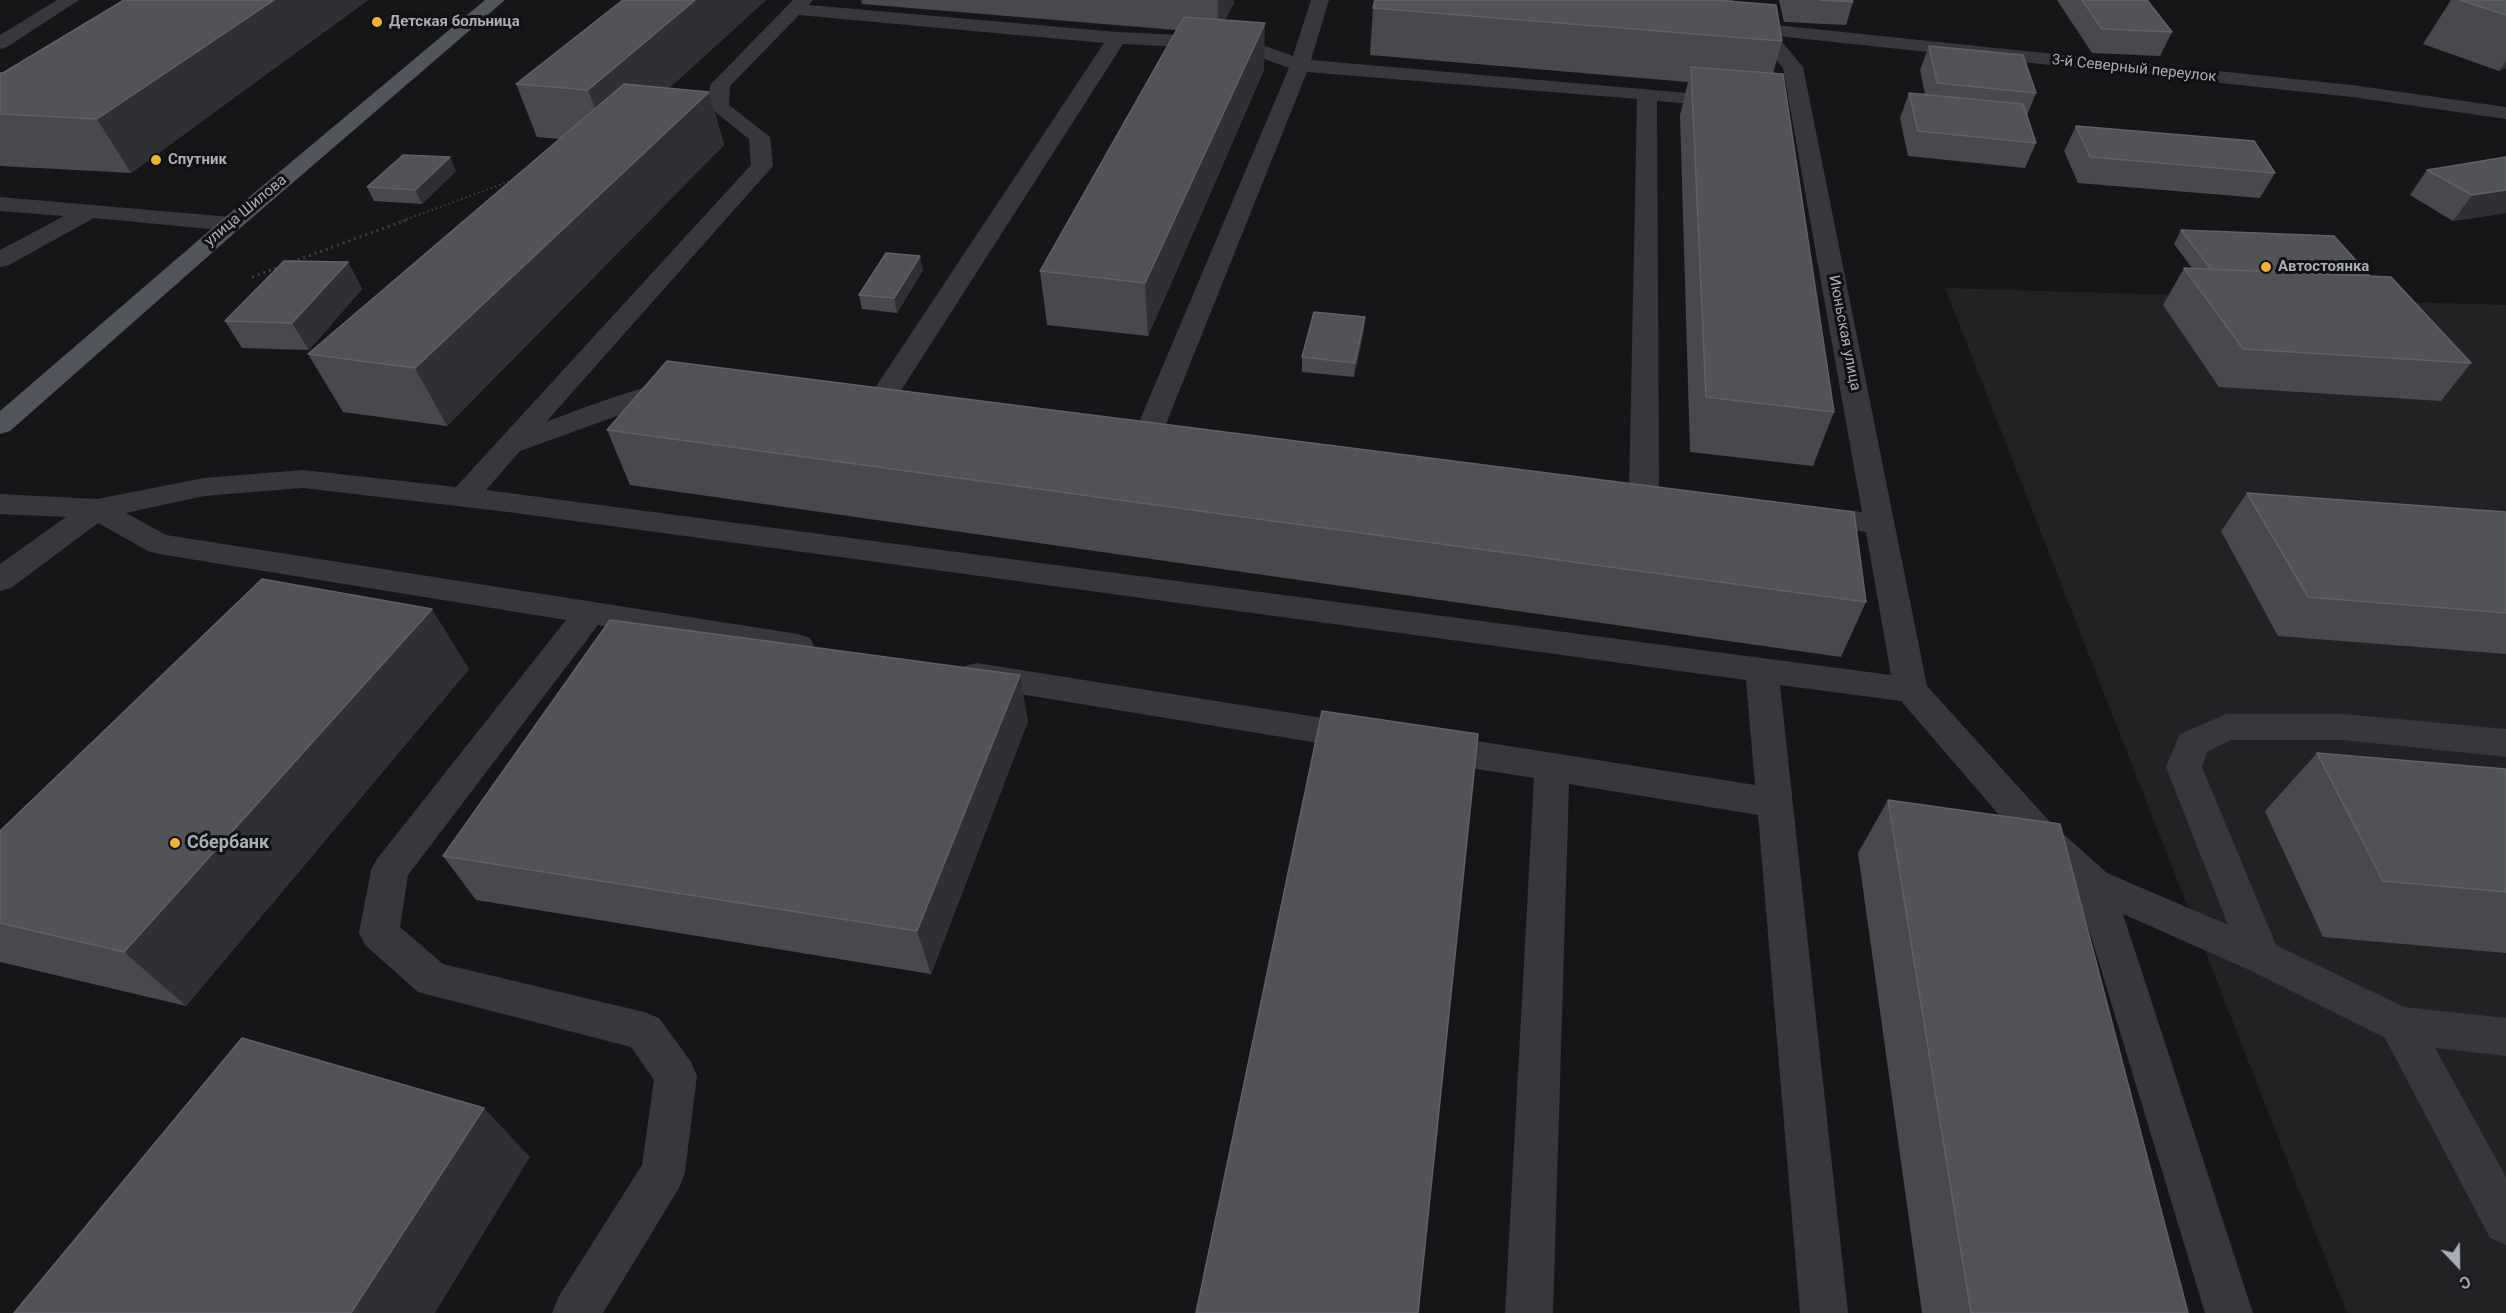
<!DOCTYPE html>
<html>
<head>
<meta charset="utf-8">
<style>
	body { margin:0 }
	#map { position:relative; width:2506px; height:1313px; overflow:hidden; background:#161618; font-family:Roboto,sans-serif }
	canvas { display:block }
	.north { position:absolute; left:2428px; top:1235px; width:60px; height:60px; -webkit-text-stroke:4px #111113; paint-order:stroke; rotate:158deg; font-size:16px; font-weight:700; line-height:24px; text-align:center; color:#a8adb8 }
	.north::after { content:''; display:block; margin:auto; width:21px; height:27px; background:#a8adb8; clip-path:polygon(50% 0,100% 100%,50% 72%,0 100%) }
</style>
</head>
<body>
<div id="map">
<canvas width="2506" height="1313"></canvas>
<div class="north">С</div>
</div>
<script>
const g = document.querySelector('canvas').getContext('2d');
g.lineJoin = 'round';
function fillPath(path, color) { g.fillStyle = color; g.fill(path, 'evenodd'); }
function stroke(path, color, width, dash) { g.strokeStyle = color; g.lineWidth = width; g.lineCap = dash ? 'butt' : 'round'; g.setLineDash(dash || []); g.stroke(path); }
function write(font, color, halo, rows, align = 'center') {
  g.font = font + ' Roboto,sans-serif'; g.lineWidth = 6; g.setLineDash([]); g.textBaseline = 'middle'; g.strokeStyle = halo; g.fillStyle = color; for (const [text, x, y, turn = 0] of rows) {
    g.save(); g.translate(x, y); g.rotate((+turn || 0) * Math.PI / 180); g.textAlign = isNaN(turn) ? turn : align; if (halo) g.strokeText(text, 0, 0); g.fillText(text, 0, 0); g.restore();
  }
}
const built = new Path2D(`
	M1945,288L2506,305V1313H2347Z`);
const pathFar1 = new Path2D(`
	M402,221L513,180`);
const path = new Path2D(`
	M292,262L406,220
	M252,277L279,267`);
const minor = new Path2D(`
	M57,0H79L7,47L0,49V35Z
	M793,0H813L809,5L1117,32L1243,38L1293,56L1311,0H1329L1311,60L1734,97L1737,101L1734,105L1727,107L1657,101L1659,495L1654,502L1644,505L1634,502L1629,495L1637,99L1307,72L1162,434L1158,440L1148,443L1138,440L1134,434L1289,68L1240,50L1123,44L893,403L889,409L879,411L869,409L865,403L1104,43L799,15L730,86L729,105L770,137L773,166L546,422C574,412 659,377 685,383L688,389L685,395L639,408L520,451L486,490L1891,675L1866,532L1800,523L1796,516L1800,509L1811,506L1862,512L1783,68L1754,33L1718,10L1715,0H1733V4L1766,24L2352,85L2506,107V119L2352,97L1777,36L1803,67L1927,686L2051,823L2107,873L2228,925L2166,767L2180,734L2226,714H2344L2506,729V757L2344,740H2231L2207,752L2202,767L2276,945L2404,1007L2506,1018V1056L2435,1048L2506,1177V1245L2490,1238L2385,1038L2247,969L2123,914L2253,1313H2205L2078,893L2025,845L1901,701L1780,685L1848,1313H1800L1758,815L1569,784L1553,1313H1505L1534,778L1433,762L1421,758L1415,748L1421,738L1433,734L1755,785L1746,680L508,512L303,488L204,496L126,513L166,535L798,634L810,638L814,646L810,654L798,658L598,625L408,875L400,927L443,964L644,1012L659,1018L691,1062L697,1076L685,1172L679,1188L603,1313H552L559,1296L642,1165L654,1080L631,1047L418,992L365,945L359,933L371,870L377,859L566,620L159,554L148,551L98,523L11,588L0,591V564L66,517L0,514V494L97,499L204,478L303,470L456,487L751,165L749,139L709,107L710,85Z
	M0,197L231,217L239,219L243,224L239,229L231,231L94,218L9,265L0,267V250L64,216L0,211Z
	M977,663L1361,724L1373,728L1378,737L1373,746L1361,750L977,687L965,684L960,675L965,666Z`);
const major = new Path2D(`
	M485,0H505L239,229L10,431L0,434V411L223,219Z`);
const wall = new Path2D(`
	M124,0H368L131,173L0,166V73H3Z
	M623,0H766L669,88L709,92L724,145L447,426L343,412L308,354L559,139L537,137L516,84Z
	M861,0H1233L1234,3L1225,20L1264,70L1148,336L1047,325L1040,271L1176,30L862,4Z
	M1779,0H1852L1853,2L1846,25L1784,22Z
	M2057,0H2147L2172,32L2160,56L2092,53Z
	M2451,0H2506V68L2499,71L2423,44Z
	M1373,8L1782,41L1773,74L1834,412L1813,466L1690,452L1680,115L1688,82L1370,55Z
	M1929,46L2036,93L2027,115L2036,143L2025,168L1908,156L1900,118L1909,93L1925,94L1920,70Z
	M2076,126L2275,173L2260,198L2078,183L2064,151Z
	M2506,157V213L2453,221L2410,195L2427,170Z
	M456,171L422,204L374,201L367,187Z
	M2181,230L2370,276L2471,363L2441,401L2219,387L2163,305L2184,268H2192L2174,244Z
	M348,262L362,289L309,350L242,348L225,321Z
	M923,270L897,313L862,309L859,295Z
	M1364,331L1354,377L1302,372V357Z
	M607,430L1866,602L1841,657L630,485Z
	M2247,493L2506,512V654L2278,636L2221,531Z
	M469,669L186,1006L0,962V831Z
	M1028,721L931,974L476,900L443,856Z
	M2317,753L2506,769V953L2323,937L2265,811Z
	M1888,800L2188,1313H1922L1858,853Z`);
const shadedWall = new Path2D(`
	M274,0H368L131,173L97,119Z
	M695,0H766L608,144L588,90Z
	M1218,0H1233L1234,3L1218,33Z
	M1265,23L1264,70L1148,336L1145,283Z
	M2506,61V68L2499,71Z
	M709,92L724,145L447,426L415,368Z
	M450,157L456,171L422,204L415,190Z
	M2506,190V213L2453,221L2472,195Z
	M920,256L923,270L897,313L894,298Z
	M348,262L362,289L309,350L292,323Z
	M1365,317L1364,331L1354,377L1355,363Z
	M432,609L469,669L186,1006L124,952Z
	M1020,675L1028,721L931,974L917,931Z
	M484,1108L530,1157L435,1313H351Z`);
const building = new Path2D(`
	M124,0H274L97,119L0,114V73H3Z
	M623,0H695L588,90L516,84Z
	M1375,0H1714L1776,5L1782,41L1373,8Z
	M1820,0H1852L1853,2Z
	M2082,0H2147L2172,32L2102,29Z
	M2460,0H2506V15Z
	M1184,17L1265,23L1145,283L1040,271Z
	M1929,46L2023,55L2036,93L1937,83Z
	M1691,67L1783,74L1834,412L1706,397Z
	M624,84L709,92L415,368L308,354Z
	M1909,93L2023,104L2036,143L1918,131Z
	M2076,126L2254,141L2275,173L2090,157Z
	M403,155L450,157L415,190L367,187Z
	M2506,157V190L2472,195L2427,170Z
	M2181,230L2334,236L2370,276L2211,269Z
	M886,253L920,256L894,298L859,295Z
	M284,261L348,262L292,323L225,321Z
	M2184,268L2391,277L2471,363L2243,349Z
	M1314,312L1365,317L1355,363L1302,357Z
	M667,361L1854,512L1866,602L607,430Z
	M2247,493L2506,512V613L2308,597Z
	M262,579L432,609L124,952L0,923V831Z
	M610,620L1020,675L917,931L443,856Z
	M1322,711L1478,734L1418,1313H1196Z
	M2317,753L2506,769V892L2383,881Z
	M1888,800L2060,824L2188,1313H1971Z
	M242,1038L484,1108L351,1313H14Z`);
const markers = [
	[377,22,6,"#f2b134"],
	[156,160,6,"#f2b134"],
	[2266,267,6,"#f2b134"],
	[175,843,6,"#f2b134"]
];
const farPoinames = [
	["Детская больница",389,22],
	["Спутник",168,160],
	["Автостоянка",2278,267]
];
const farStreetnames = [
	["3-й Северный переулок",2134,69,6],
	["улица Шилова",246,211,-40],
	["Июньская улица",1844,333,79]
];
const poiNames = [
	["Сбербанк",187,843]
];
fillPath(built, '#222225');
stroke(pathFar1, '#3d3f44', 2, [1.5, 3]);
stroke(path, '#3d3f44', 3, [2, 4]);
fillPath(minor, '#37383d');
fillPath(major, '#53555c');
fillPath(wall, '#47494d');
fillPath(shadedWall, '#2f3033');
fillPath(building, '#525359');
stroke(building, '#5f6168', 1.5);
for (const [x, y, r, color] of markers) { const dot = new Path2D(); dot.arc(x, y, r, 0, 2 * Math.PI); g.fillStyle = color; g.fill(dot); stroke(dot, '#111113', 2); }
write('bold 15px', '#a8adb8', '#111113', farPoinames, 'left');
write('15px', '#a8adb8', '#111113', farStreetnames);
write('bold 18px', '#a8adb8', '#111113', poiNames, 'left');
</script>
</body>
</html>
